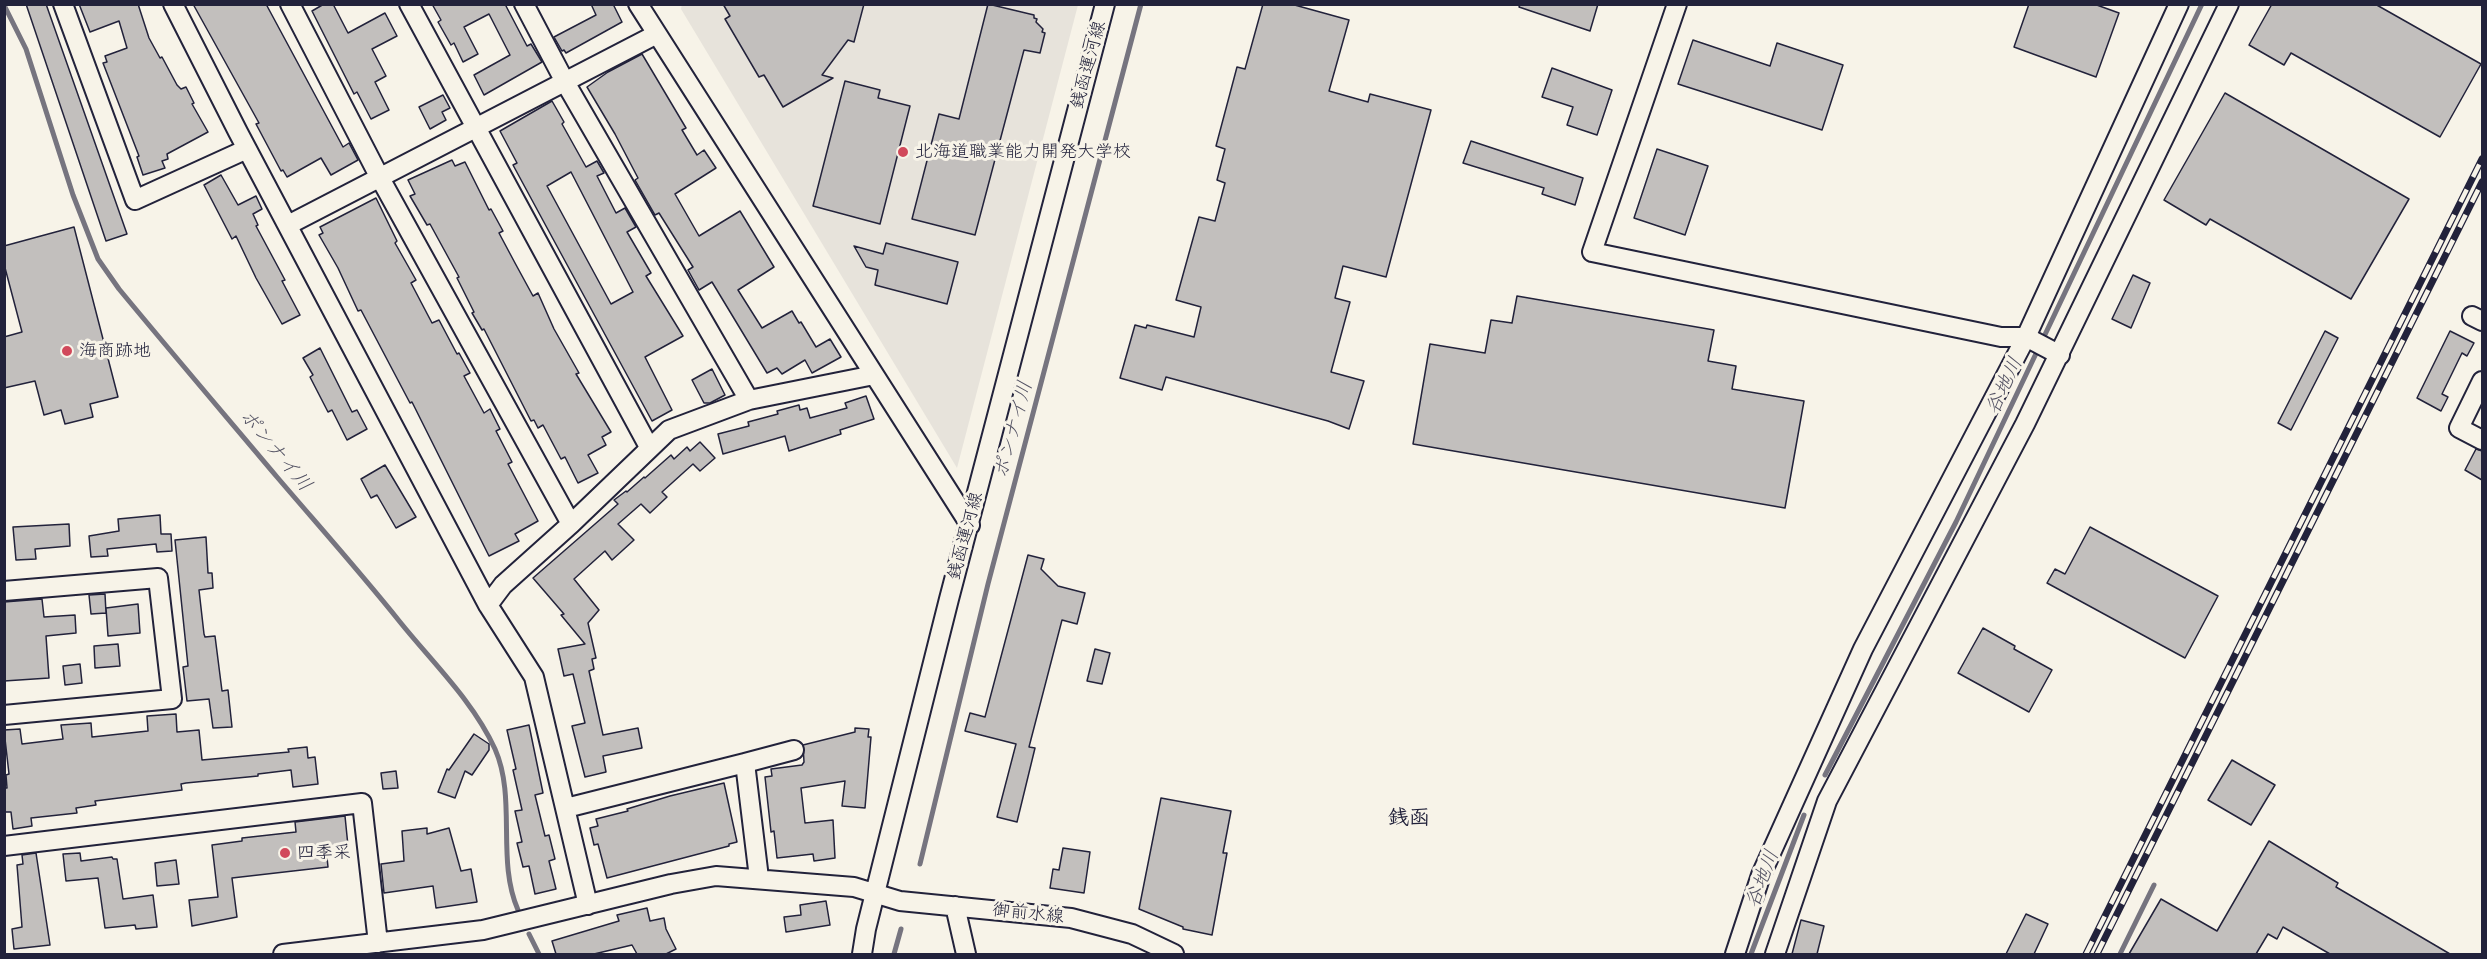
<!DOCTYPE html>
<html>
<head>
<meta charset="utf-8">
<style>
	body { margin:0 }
	#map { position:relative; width:2487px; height:959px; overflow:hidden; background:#f7f3e8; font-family:Sriracha,sans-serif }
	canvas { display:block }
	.frame { position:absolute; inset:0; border:6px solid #22223b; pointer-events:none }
</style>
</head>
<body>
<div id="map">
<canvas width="2487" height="959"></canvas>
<div class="frame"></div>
</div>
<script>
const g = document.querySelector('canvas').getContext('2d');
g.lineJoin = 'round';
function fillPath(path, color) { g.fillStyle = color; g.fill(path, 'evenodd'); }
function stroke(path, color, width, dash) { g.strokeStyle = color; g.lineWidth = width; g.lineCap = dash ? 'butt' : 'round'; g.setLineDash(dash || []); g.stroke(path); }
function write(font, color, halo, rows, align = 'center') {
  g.font = font + ' Sriracha,"Klee One",sans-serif'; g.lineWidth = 6; g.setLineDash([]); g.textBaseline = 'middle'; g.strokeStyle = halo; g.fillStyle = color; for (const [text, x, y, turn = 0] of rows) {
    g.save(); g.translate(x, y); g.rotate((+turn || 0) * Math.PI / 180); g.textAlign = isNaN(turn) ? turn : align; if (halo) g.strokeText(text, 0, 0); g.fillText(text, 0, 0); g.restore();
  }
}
const built = new Path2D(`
	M682,4L1078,5L957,468L681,9Z`);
const stream = new Path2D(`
	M4,5L26,49L73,195L98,259L119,289C171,352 224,414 277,477C318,525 360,572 400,622C433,663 473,701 495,749C517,799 496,860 518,910
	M1825,775L1956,522L2202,4
	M920,864L988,584L1141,4
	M529,934L539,954
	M894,954L901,929
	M1751,954L1804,815
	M2120,954L2154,885`);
const building = new Path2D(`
	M26,4H46L127,234L106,241Z
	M79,4H138L149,38L160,58L162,57L177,85L181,89L186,87L194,103L192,104L208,132L167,154L168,159L162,161L165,168L143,175L137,157L139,156L103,63L107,62L105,56L127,48L119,21L90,32Z
	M193,4H266L343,147L349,143L358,160L331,175L321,158L287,177L283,170L281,171L256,124L259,123Z
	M324,4H333L348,33L385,13L397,36L372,49L386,76L375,82L389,110L371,119L357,92L354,94L312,11Z
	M432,4H508L506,6L527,46L531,44L542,62L484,95L474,75L510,55L489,14L464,27L478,54L463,62L454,43L451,45L438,22L441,20Z
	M591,4H613L622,22L566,53L564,50L562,51L554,37L596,15Z
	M723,4H864L854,42L848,40L822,75L833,78L783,107L764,75L759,77L725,19L730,16Z
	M988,4L1034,15V18L1037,19L1036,22L1043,29L1042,32L1045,33L1040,53L1024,50L975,235L912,219L939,114L959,119Z
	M1263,4H1291L1349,20L1329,91L1368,102L1370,94L1431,110L1386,277L1343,266L1335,298L1350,302L1331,372L1364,381L1349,429L1328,421L1166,377L1162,390L1120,378L1135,325L1146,328L1147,325L1194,337L1201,307L1176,300L1199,217L1215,221L1225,183L1217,180L1225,149L1216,146L1237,67L1245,69Z
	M1520,4H1598L1590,31L1519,7Z
	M2029,4H2094L2119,13L2096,77L2014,47Z
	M2272,4H2375L2481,64L2440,137L2291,53L2284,65L2249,45Z
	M1693,40L1770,66L1777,43L1843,65L1822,130L1678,84Z
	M642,54L686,128L682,130L697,155L704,150L716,168L675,194L699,236L740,211L774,267L738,290L762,328L792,311L799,323L801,322L816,347L830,339L841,357L812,373L805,360L782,374L777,368L767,373L712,282L699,290L688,270L693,267L659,213L655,215L635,180L638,178L615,134L587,87L608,72Z
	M1552,68L1612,90L1597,135L1567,125L1573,107L1542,97Z
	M845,81L880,90L878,98L910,106L880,224L813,206Z
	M2225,93L2409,199L2351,299L2210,219L2206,225L2164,200Z
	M443,95L450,108L442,112L446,120L430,129L419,107Z
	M552,101L564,122L562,124L586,167L597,161L604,173L597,176L616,213L625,208L636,227L627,232L651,273L646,276L683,336L645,357L672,410L652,421L546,226L513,165L517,163L500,131ZM571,172L633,292L611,304L547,186Z
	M1471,141L1583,178L1575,205L1542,194L1544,188L1463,163Z
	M1657,149L1708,166L1685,235L1634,218Z
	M452,160L455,166L465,162L489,210L491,209L503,231L499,233L515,263L533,296L538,293L554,329L579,373L576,374L611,432L602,437L606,445L588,455L598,473L578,483L565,457L561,459L543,425L538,428L534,420L531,421L484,329L482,330L472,313L474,312L457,278L459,277L430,224L427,225L410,196L415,194L408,180Z
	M221,175L238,205L256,196L262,209L253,214L258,225L256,226L285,280L282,281L300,315L282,324L256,278L236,236L232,239L204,185Z
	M376,198L397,241L395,243L416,280L411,283L432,323L439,320L457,354L459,353L470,373L464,376L484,413L490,409L500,429L496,431L512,462L508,464L538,521L515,534L519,541L489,556L412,402L410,403L361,310L358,311L338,268L319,235L323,233L320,227Z
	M74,227L118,397L90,404L93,417L65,424L61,410L44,415L35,381L4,388V337L22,332L4,264V246Z
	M886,243L958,262L947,304L875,285L878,270L866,267L854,246L883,254Z
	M2133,275L2150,283L2131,328L2112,319Z
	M1517,296L1714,330L1708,361L1736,366L1732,389L1804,401L1785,508L1413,444L1430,344L1485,353L1491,320L1512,323Z
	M2325,331L2338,338L2291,430L2278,423Z
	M2450,331L2474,343L2467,356L2462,353L2442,394L2448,397L2441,411L2417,398Z
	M320,348L352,412L357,410L367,429L347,440L332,410L328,412L310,377L313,375L303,358Z
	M712,369L725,395L710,403H704L692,380Z
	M866,396L874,419L840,430L841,434L789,451L785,436L723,454L718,434L749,426L748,422L778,414L777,411L799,405L800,410L807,408L810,418L847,408L845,403Z
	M700,442L715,458L700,471L693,464L662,492L667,497L650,513L641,504L618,524L634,540L612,560L605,551L574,579L599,610L588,623L596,658L592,659L594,669L589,671L603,735L638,728L642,748L603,756L606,772L585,777L572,726L585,723L573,674L564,676L558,649L585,644L561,615L564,614L533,578L618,504L614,500L626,491L627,492L644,477L645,478L671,455L674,459L687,447L690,451Z
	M2476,449L2482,451V480L2465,470Z
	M385,465L416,517L396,528L377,495L371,498L361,479Z
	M160,515L161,534H171L172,551L157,552L156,544L107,549L108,556L91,557L89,536L119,531L118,519Z
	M69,524L70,546L35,549L36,559L16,560L13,527Z
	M2090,527L2218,596L2185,658L2047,583L2055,569L2065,574Z
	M206,537L208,573H212L213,588L199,590L204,634L205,637L215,636L222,691L228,690L232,727L213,728L209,699L187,701L183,667L188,666L175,540Z
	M1028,555L1044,559L1041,569L1058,586L1085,593L1077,624L1062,620L1029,747L1035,748L1017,822L997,817L1016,744L965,731L970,713L985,717Z
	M105,594L106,613L91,614L89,595Z
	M42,599L44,617L75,615L76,633L46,636L49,678L4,681V602Z
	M138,604L140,633L108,636L106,608Z
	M1983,628L2015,646L2014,649L2052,670L2029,712L1958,673Z
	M118,644L120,666L95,668L94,646Z
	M1095,649L1110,653L1102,684L1087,681Z
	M80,664L82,683L65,685L63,666Z
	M176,714L177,732L199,730L202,760L289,752L288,749L307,747L308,758L315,757L318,784L293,787L291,770L258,774V776L186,783L181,784L182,790L95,801L96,805L76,808L77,813L31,818L32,826L13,829L11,812H4V788H7L6,775L9,774L4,730L20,729L22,744L63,739L61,725L91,723L92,737L148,731L147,716Z
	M529,725L543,793L535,795L545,836L549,835L555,859L549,861L556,889L535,894L529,866L523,867L517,843L522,842L515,811L522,810L513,770L516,769L507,730Z
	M855,728L869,729L868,737H871L865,808L842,806L845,781L801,788L805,823L833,820L835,858L814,861L813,854L777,858L774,831L771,832L765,777L772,776L771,769L802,765L804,762L803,745L855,732Z
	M474,734L489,744V750L472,775L465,771L455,798L438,792L447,769L449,770Z
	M2232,760L2275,785L2251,825L2208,800Z
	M396,771L398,788L383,789L381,773Z
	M724,783L737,842L729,844V846L607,878L598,844L594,845L590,828L598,826L596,819L628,811L627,809L670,796Z
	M1161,798L1231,811L1223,853H1227L1212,935L1183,929V927L1139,909Z
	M345,816L348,846L326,848L328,867L232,878L237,917L192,926L189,900L218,897L212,845L242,841V838L296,832L295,822Z
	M427,828V834L449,828L461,871L471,869L477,902L436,908L433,886L384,893L381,864L404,861L402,831Z
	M2269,841L2338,883L2336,887L2450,954H2330L2283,927L2277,939L2268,934L2256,954H2129L2161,899L2217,931Z
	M1063,848L1090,852L1084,893L1050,888L1053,869L1059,870Z
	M36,853L50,945L14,949L12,929L22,927L17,865L23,864L22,855Z
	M80,853L81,861L112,857L113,859H117L123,899L153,895L157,927L136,929L135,925L105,928L98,878L66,881L63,854Z
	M176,860L179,884L157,886L155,863Z
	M826,901L830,925L786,932L784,917L801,915L800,905Z
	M647,908L650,921L664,918L666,929L676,949L666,954H637L632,945L594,954H556L552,941L619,921L617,915Z
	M2026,914L2048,924L2034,954H2006Z
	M1801,920L1824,926L1817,954H1792Z`);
const minor = new Path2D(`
	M63,4L135,200L247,149
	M173,4L238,132L488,605L534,677L588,905
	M290,4L380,178L571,524
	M409,4L649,447
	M524,4L565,82L749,400
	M638,4L970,525
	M1677,4L1592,252L2001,337H2026L2060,355
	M288,225L657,34
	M2472,316L2482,321
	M2482,381L2459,428L2482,440
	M4,591L158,578L172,699L4,715
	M488,605L503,585L571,524L669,430L749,400L874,375
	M745,763L794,750
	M566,808L745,763L759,878
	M4,846L362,803L378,943
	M955,906L966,954
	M283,954L483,930L671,884L716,876L854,887L900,901L1071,918L1132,934L1174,954
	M862,954L866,929L949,599L1105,4
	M1735,954L1761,875L1863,649L2026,337L2179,4
	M1775,954L1827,801L2025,424L2229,4`);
const rail = new Path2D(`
	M2086,954L2482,159
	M2097,954L2482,182`);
const markers = [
	[903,152,6,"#d1495b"],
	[67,351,6,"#d1495b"],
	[285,853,6,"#d1495b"]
];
const streetNames = [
	["銭函運河線",1089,65,-75],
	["銭函運河線",966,536,-75],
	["御前水線",1028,914,6]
];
const poiNames = [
	["北海道職業能力開発大学校",915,152],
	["海商跡地",79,351],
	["四季采",297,853]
];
const waterNames = [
	["谷地川",2005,386,-65],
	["ポンナイ川",1014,430,-75],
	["ポンナイ川",275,451,50],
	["谷地川",1763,879,-69]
];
const quarterNames = [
	["銭函",1409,819]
];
fillPath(built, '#e7e3db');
stroke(stream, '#76747f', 5);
fillPath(building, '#c2bfbd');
stroke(building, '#22223b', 1.5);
stroke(minor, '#22223b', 22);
stroke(minor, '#f7f3e8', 18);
stroke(rail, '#22223b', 7);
stroke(rail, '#f7f3e8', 4.5, [14]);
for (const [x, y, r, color] of markers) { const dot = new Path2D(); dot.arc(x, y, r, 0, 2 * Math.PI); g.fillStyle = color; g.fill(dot); stroke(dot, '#f7f3e8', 2); }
write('18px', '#22223b', '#f7f3e8', streetNames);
write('18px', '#22223b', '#f7f3e8', poiNames, 'left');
write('italic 20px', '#535263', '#f7f3e8', waterNames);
write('bold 21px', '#22223b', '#f7f3e8', quarterNames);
</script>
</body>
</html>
